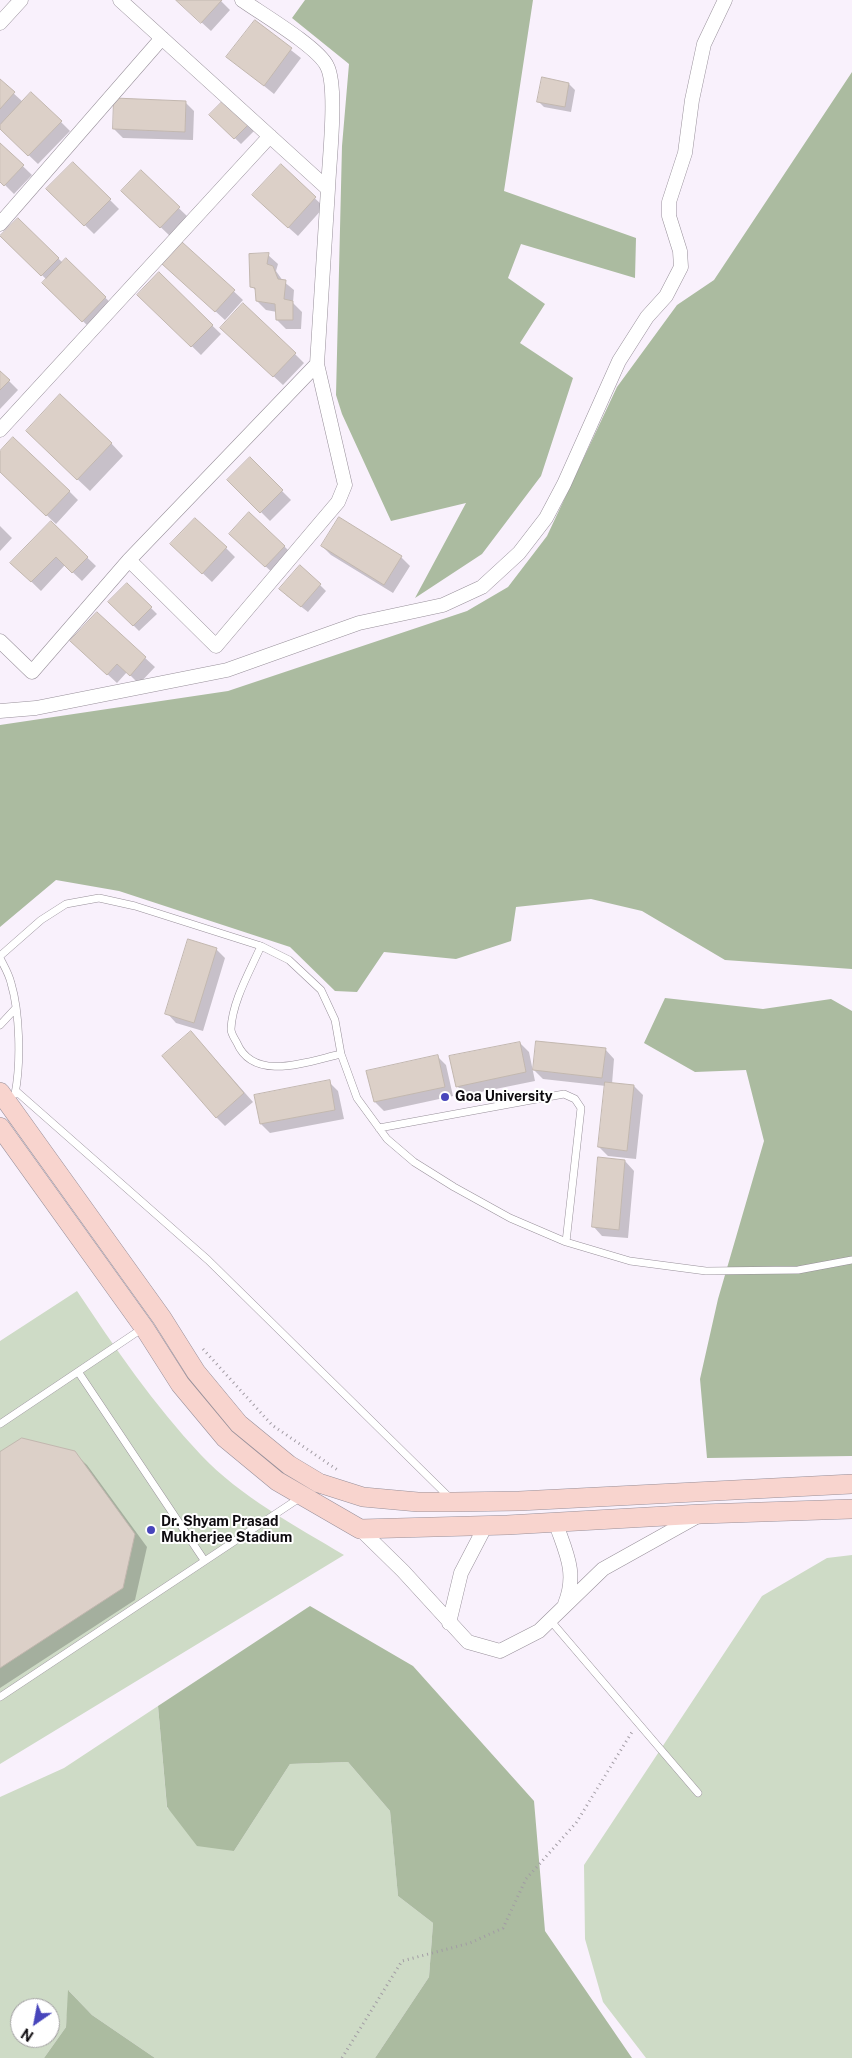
<!DOCTYPE html>
<html>
<head>
<meta charset="utf-8">
<style>
	body { margin:0 }
	#map { position:relative; width:852px; height:2058px; overflow:hidden; background:#f9f1fc; font-family:"Public Sans",sans-serif }
	canvas { display:block }
	.north { position:absolute; left:10px; top:1998px; width:50px; height:50px; box-sizing:border-box; background:#fff; border:1px solid #9f9d9f; border-radius:50%; rotate:213deg; font-size:14px; font-weight:700; line-height:20px; text-align:center; color:#0e0b0f }
	.north::after { content:''; display:block; margin:auto; width:18px; height:22px; background:#4745bb; clip-path:polygon(50% 0,100% 100%,50% 72%,0 100%) }
</style>
</head>
<body>
<div id="map">
<canvas width="852" height="2058"></canvas>
<div class="north">N</div>
</div>
<script>
const g = document.querySelector('canvas').getContext('2d');
g.lineJoin = 'round';
function fillPath(path, color) { g.fillStyle = color; g.fill(path, 'evenodd'); }
function stroke(path, color, width, dash) { g.strokeStyle = color; g.lineWidth = width; g.lineCap = dash ? 'butt' : 'round'; g.setLineDash(dash || []); g.stroke(path); }
function write(font, color, halo, rows, align = 'center') {
  g.font = font + ' "Public Sans",sans-serif'; g.lineWidth = 4; g.setLineDash([]); g.textBaseline = 'middle'; g.strokeStyle = halo; g.fillStyle = color; for (const [text, x, y, turn = 0] of rows) {
    g.save(); g.translate(x, y); g.rotate((+turn || 0) * Math.PI / 180); g.textAlign = isNaN(turn) ? turn : align; if (halo) g.strokeText(text, 0, 0); g.fillText(text, 0, 0); g.restore();
  }
}
const green = new Path2D(`
	M77,1291C115,1348 154,1405 201,1455C241,1497 294,1525 344,1555L0,1764V1341Z
	M852,1555V2058H646L603,2002L585,1939L584,1865L762,1596L827,1558Z
	M158,1706L167,1808L234,1851L290,1764L348,1762L390,1811L398,1896L433,1923L429,1977L375,2058H155L92,2015L69,1991L66,2027L44,2058H0V1797L64,1768ZM20,2008H50V2038H20Z`);
const forest = new Path2D(`
	M305,0H533L504,191L636,238L635,278L521,244L508,278L545,304L520,343L573,378L541,476L482,554L415,598L466,503L391,521L342,414L336,395L342,146L349,64L292,18Z
	M852,72V969L725,960L642,911L591,899L516,907L511,941L456,959L384,952L357,992L335,991L290,947L119,891L56,880L0,927V725L228,691L467,611L508,587L547,536L617,387L677,305L714,280Z
	M665,998L763,1009L831,999L852,1011V1456L707,1458L700,1379L718,1299L764,1141L746,1070L695,1072L644,1043Z
	M310,1606L413,1666L534,1801L545,1931L632,2058H375L429,1977L433,1923L398,1896L390,1811L348,1762L290,1764L234,1851L197,1846L167,1807L158,1706Z
	M68,1990L92,2015L155,2058H44L66,2027Z`);
const shadow = new Path2D(`
	M177,0H220L230,10L211,31Z
	M255,22L301,58L274,94L228,57Z
	M0,81L23,102L61,122L70,131L38,164L0,128Z
	M569,84L575,90L571,112L544,107L538,101Z
	M226,100L256,129L241,144L211,115Z
	M185,102L194,111L193,140L123,138L114,129Z
	M0,144L32,175L14,194L0,180Z
	M73,163L119,209L94,234L48,189Z
	M281,166L324,207L298,236L262,204Z
	M141,172L188,217L170,236L132,200Z
	M18,219L63,263L66,260L115,307L92,330L44,283L47,280L2,236Z
	M182,243L243,300L225,320L173,273Z
	M268,255L278,264L276,271L283,281L294,290L293,303L302,312L301,329H286L277,320V312L266,310L257,301L256,291L252,286Z
	M159,274L221,334L201,355L139,295Z
	M231,337L295,354L304,363L283,385Z
	M0,372L18,390L0,409Z
	M39,443H111L123,456L90,491Z
	M0,453L69,491L78,500L56,524L0,471Z
	M250,459L291,500L270,521L229,480Z
	M51,523L96,566L82,581L65,565L41,591L12,563Z
	M0,526L12,538L0,551Z
	M240,543L284,546L293,555L275,575Z
	M322,546L401,557L410,566L393,593L331,555Z
	M226,548L235,557L212,582L181,553Z
	M127,584L157,614L139,631L110,602Z
	M320,585L326,591L308,612L286,595Z
	M97,614L155,667L139,684L127,672L117,683L81,650Z
	M216,949L225,958L203,1031L176,1023L167,1013Z
	M200,1042L253,1102L225,1126L216,1117Z
	M520,1043L529,1052L535,1081L466,1095L457,1086Z
	M605,1049L614,1059L612,1084L634,1086L643,1095L636,1159L608,1156L599,1147L606,1086L543,1079L534,1070Z
	M437,1056L446,1065L453,1096L384,1111L375,1102Z
	M329,1082L338,1091L344,1119L270,1133L261,1124Z
	M625,1161L634,1171L628,1238L602,1236L593,1226Z
	M74,1453L87,1465L147,1547L135,1600L0,1688V1454Z`);
const building = new Path2D(`
	M176,0H222L201,23Z
	M255,20L292,48L264,86L226,57Z
	M542,77L569,83L565,107L537,102Z
	M0,79L15,92L0,109Z
	M31,92L62,121L28,156L0,129V125Z
	M114,98L186,101L185,132L113,129Z
	M226,98L251,122L234,139L209,115Z
	M0,143L24,165L4,186L0,182Z
	M73,162L111,199L84,226L46,189Z
	M281,164L316,197L288,228L252,195Z
	M141,170L180,207L160,228L121,191Z
	M18,218L59,258L41,276L0,236Z
	M182,242L235,290L215,312L162,264Z
	M269,253L267,264L273,266L278,279L286,280L284,299L293,301V320H276L275,304L256,301L255,288L250,287L249,254Z
	M66,258L106,297L82,322L42,283Z
	M159,272L213,325L191,347L137,295Z
	M243,303L296,353L273,377L220,328Z
	M0,371L10,380L0,390Z
	M60,394L112,443L77,480L26,431Z
	M13,437L70,491L46,516L0,472V451Z
	M250,457L283,490L260,513L227,480Z
	M249,512L285,546L265,567L229,534Z
	M339,517L402,556L384,585L321,546Z
	M195,518L227,547L202,574L170,544Z
	M51,521L88,557L72,573L56,557L31,582L10,563Z
	M300,565L321,584L301,607L279,589Z
	M127,583L152,607L133,626L108,602Z
	M97,612L146,657L130,676L117,664L107,675L70,641Z
	M188,939L217,948L194,1023L165,1014Z
	M191,1031L244,1093L216,1118L162,1056Z
	M536,1041L606,1048L602,1078L533,1070Z
	M520,1042L526,1072L456,1087L449,1056Z
	M438,1055L445,1087L374,1102L366,1071Z
	M330,1080L335,1110L260,1124L254,1095Z
	M605,1082L634,1085L627,1151L598,1147Z
	M598,1157L625,1160L619,1230L592,1227Z
	M22,1438L75,1451L135,1534L123,1588L0,1668V1452Z`);
const path = new Path2D(`
	M203,1349L272,1425L339,1471
	M342,2058L402,1961L470,1943L503,1928L526,1879L576,1823L632,1732`);
const service = new Path2D(`
	M261,946C250,971 232,1002 231,1029C231,1034 235,1039 237,1043C254,1083 309,1061 341,1054
	M0,956L41,920L66,904L99,898L135,906L261,946L289,960L321,990L335,1020L341,1054L357,1098L387,1139L414,1162L454,1187L510,1218L566,1242L630,1261L706,1271L798,1270L852,1260
	M0,958C4,966 9,974 11,983C20,1013 21,1063 15,1094
	M0,1025L15,1009
	M16,1091L208,1260L450,1498
	M379,1128L564,1094L575,1099L581,1108L566,1242
	M79,1373L204,1560
	M0,1424L143,1328
	M550,1620L698,1793
	M0,1697L301,1497`);
const minor = new Path2D(`
	M242,0C262,14 318,47 327,66C338,87 329,162 328,189
	M0,23L21,0
	M0,224L162,38
	M0,430L270,136
	M129,560L216,646L338,502L345,485L317,364
	M0,641L32,672L129,560L317,364L328,189L120,0
	M0,711L36,708L227,670L359,623L443,605L482,587L519,553L546,518L564,484L619,361L647,317L666,296L681,267L680,251L669,216V202L685,153L692,100L704,44L725,0
	M555,1521C565,1551 578,1572 565,1604
	M360,1529L403,1571L468,1642L500,1651L539,1631L603,1569L698,1516
	M449,1623L461,1573L486,1525`);
const secondary = new Path2D(`
	M0,1092L162,1318L196,1372L239,1424L289,1465L319,1483L363,1497L418,1502H454L519,1501L852,1484
	M0,1127L145,1329L180,1384L225,1438L277,1481L360,1529L507,1525L701,1514L852,1509`);
const markers = [
	[445,1097,5,"#4745bb"],
	[151,1530,5,"#4745bb"]
];
const poiNames = [
	["Goa University",455,1097],
	["Dr. Shyam Prasad",161,1522],
	["Mukherjee Stadium",161,1538]
];
fillPath(green, '#cedbc6');
fillPath(forest, '#abbba0');
fillPath(shadow, '#0003');
fillPath(building, '#dcd0c8');
stroke(building, '#c2b7af', 1);
stroke(service, '#98909a', 8);
stroke(minor, '#98909a', 15);
stroke(secondary, '#98909a', 20);
stroke(path, '#a29ca4', 3, [1, 4]);
stroke(service, '#fff', 7);
stroke(minor, '#fff', 14);
stroke(secondary, '#f8d4ce', 19);
for (const [x, y, r, color] of markers) { const dot = new Path2D(); dot.arc(x, y, r, 0, 2 * Math.PI); g.fillStyle = color; g.fill(dot); stroke(dot, '#fff', 2); }
write('bold 14px', '#0e0b0f', '#fff', poiNames, 'left');
</script>
</body>
</html>
